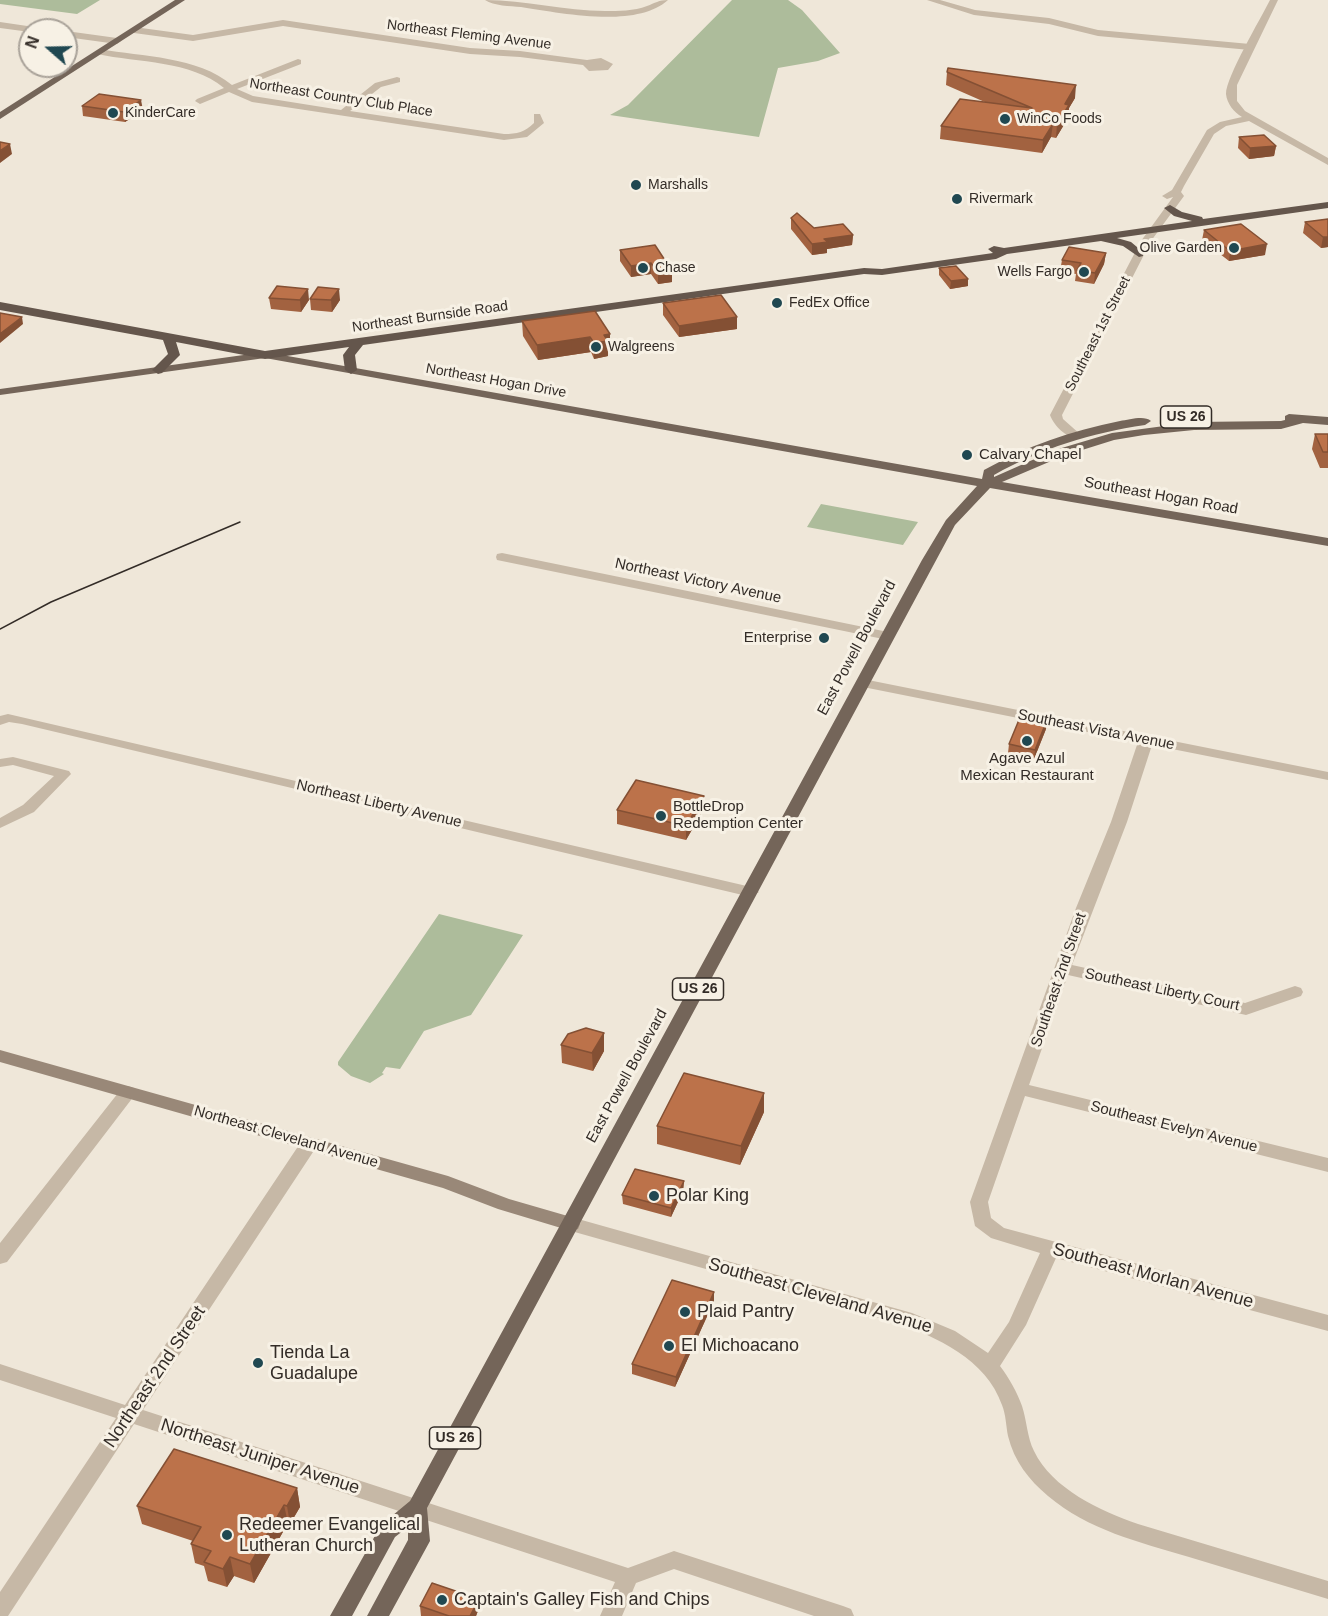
<!DOCTYPE html>
<html>
<head>
<meta charset="utf-8">
<style>
	body { margin:0 }
	#map { position:relative; width:1328px; height:1616px; overflow:hidden; background:#efe7d9; font-family:Arial,sans-serif }
	canvas { display:block }
	.north { position:absolute; left:18px; top:18px; width:60px; height:60px; box-sizing:border-box; background:#f7f1e5; border:2px solid #a9a299; border-radius:50%; rotate:290deg; font-size:16px; font-weight:700; line-height:24px; text-align:center; color:#332c27 }
	.north::after { content:''; display:block; margin:auto; width:21px; height:27px; background:#204851; clip-path:polygon(50% 0,100% 100%,50% 72%,0 100%) }
</style>
</head>
<body>
<div id="map">
<canvas width="1328" height="1616"></canvas>
<div class="north">N</div>
</div>
<script>
const g = document.querySelector('canvas').getContext('2d');
g.lineJoin = 'round';
function fillPath(path, color) { g.fillStyle = color; g.fill(path, 'evenodd'); }
function stroke(path, color, width, dash) { g.strokeStyle = color; g.lineWidth = width; g.lineCap = dash ? 'butt' : 'round'; g.setLineDash(dash || []); g.stroke(path); }
function write(font, color, halo, rows, align = 'center') {
  g.font = font + ' Arial,sans-serif'; g.lineWidth = 6; g.setLineDash([]); g.textBaseline = 'middle'; g.strokeStyle = halo; g.fillStyle = color; for (const [text, x, y, turn = 0] of rows) {
    g.save(); g.translate(x, y); g.rotate((+turn || 0) * Math.PI / 180); g.textAlign = isNaN(turn) ? turn : align; if (halo) g.strokeText(text, 0, 0); g.fillText(text, 0, 0); g.restore();
  }
}
const green = new Path2D(`
	M0,0H100L77,14L0,4Z
	M732,0H788L802,10L840,53L818,61L778,68L759,137L610,115L628,105Z
	M821,504L918,522L903,545L807,527Z
	M439,914L523,935L471,1015L424,1031L400,1069L386,1067L382,1073L384,1074L370,1083L351,1076L338,1065V1062Z`);
const minor = new Path2D(`
	M485,0C525,0 565,11 605,11C618,11 634,11 647,6C655,3 659,0 668,0C636,29 561,13 521,7C510,6 494,6 485,0Z
	M927,0H940L975,10L1049,18L1098,30L1250,44L1254,47L1250,50L1098,36L1049,24L974,15Z
	M283,20L470,48L520,51L587,60L601,58L613,64L608,70L589,71L583,65L520,57L470,54L283,26L193,41L134,33L130,30L134,27L193,35Z
	M0,22L34,27L38,30H30V32L0,28Z
	M66,31L117,38L121,41L117,44L66,37Z
	M100,49C143,57 197,56 232,85L298,59L301,60V64L237,89L253,96L341,110L375,83L397,77L400,78V82L381,87L350,111L504,134C517,134 525,132 534,123V114H540L544,123L527,137L504,140L252,102L229,92L200,104L195,101L197,99L224,88C190,60 139,63 97,54L96,52Z
	M502,553L888,632L895,636L888,640L497,560L496,557L497,554Z
	M863,679L1328,772V780L1152,745L1127,822L1072,965L1245,1003L1295,986L1301,988L1303,992L1301,996L1246,1015L1068,975L1029,1085L1328,1158V1172L1025,1096L988,1202L991,1218L1004,1228L1328,1315V1331L1056,1258L1026,1325L1000,1366C1009,1378 1017,1392 1022,1406C1027,1421 1027,1437 1034,1451C1052,1489 1101,1511 1138,1524L1328,1581V1599C1282,1585 1235,1571 1189,1557C1139,1542 1088,1530 1048,1496C1029,1480 1014,1461 1008,1436C1006,1426 1006,1415 1002,1405C986,1359 937,1337 894,1322L571,1231L564,1229L562,1224L564,1219L571,1217L912,1313L955,1331L988,1353L1009,1322L1040,1253L991,1238L975,1226L970,1202L1076,908L1111,822L1138,742L858,686L856,683Z
	M8,714L751,887L759,892L751,897L22,724L9,722L0,725V716Z
	M13,757L69,771L71,774L34,812L0,828V818L23,805L54,776L13,765L0,767V759Z
	M128,1086L134,1088L137,1092L134,1096L7,1262L0,1264V1243L122,1088Z
	M309,1138L315,1139L318,1144L315,1149L143,1410L628,1568L674,1551L843,1606L851,1609L854,1616H814L674,1569L636,1583L622,1616H600L615,1582L134,1424L8,1616H0V1592L116,1418L0,1380V1364L125,1405L303,1139Z`);
const tertiary = new Path2D(`
	M1270,0H1278L1237,85V101L1245,111L1328,158V165L1249,121L1226,126L1214,134L1184,186L1181,192L1184,196L1151,241L1062,415L1063,419L1081,435L1079,438C1067,439 1054,426 1050,415L1141,241L1173,197L1167,199L1162,196L1172,190L1207,130L1220,122L1242,117C1234,112 1227,104 1226,94C1226,77 1261,18 1270,0Z`);
const secondary = new Path2D(`
	M0,1050L448,1176L509,1199L578,1219L580,1224L578,1229L571,1231L498,1209L443,1188L0,1062Z`);
const primary = new Path2D(`
	M175,0H185L0,119V112Z
	M265,352L982,479L984,470C1027,446 1071,431 1120,421C1129,420 1144,415 1151,421L1145,425C1091,433 1042,448 994,475V477L1055,450L1112,433L1194,422L1281,421L1285,420V416L1289,414L1328,417V425L1303,423L1281,429L1194,430L1144,435L1114,440L1063,456L1002,482L1328,538V546L990,488L955,525L427,1508L430,1541L389,1616H367L408,1540V1527L395,1537L352,1616H330L381,1525L410,1501L922,560L946,520L977,486L265,358L0,395V389Z`);
const trunk = new Path2D(`
	M1328,202V208L1117,238L1131,242L1143,252V256L1139,257L1123,246L1101,241L1007,254L996,259L882,275L864,274L363,345L355,355L357,370L351,374L345,370L343,355L349,347L265,359L176,342L180,355L162,373L158,374L152,370L168,354L163,340L0,310V302L265,351L864,268L882,269L993,253L988,249L994,246L1004,248L1192,221L1174,216L1164,208L1170,205L1182,212L1202,217L1203,219Z`);
const tram = new Path2D(`
	M0,629L51,602L240,522`);
const wall = new Path2D(`
	M947,72L1075,98L1069,108L1068,118L1056,138L1051,137L1042,153L940,139L941,126L987,103L946,85Z
	M82,106L143,110L125,122L83,116Z
	M1239,137L1276,146L1274,156L1249,159L1238,148Z
	M791,218L814,228L853,235L852,245L827,249V253L812,255L791,229Z
	M1328,219V247L1321,248L1303,233L1305,222Z
	M1204,230L1265,255L1229,261L1202,240Z
	M620,250L672,271V282L658,284L651,274L631,277L620,261Z
	M1106,253L1104,264L1094,284L1075,281L1076,274L1060,271L1062,260Z
	M939,268L968,286L950,289L939,275Z
	M269,298L309,300L301,312L271,309Z
	M310,299L340,300L332,312L311,310Z
	M663,303L737,329L679,337L663,315Z
	M595,311L610,350H608V356L594,359L591,352L538,360L523,336L522,321Z
	M1315,434H1328V468H1320L1312,449Z
	M1046,729L1034,759L1008,753L1009,744Z
	M704,809L686,840L617,824V810Z
	M604,1033V1051L593,1071L562,1063L561,1045Z
	M764,1112L740,1165L657,1144V1126Z
	M684,1181L683,1191L671,1217L623,1204L622,1195Z
	M714,1292V1301L675,1387L632,1374V1364Z
	M297,1488L300,1507L290,1524L288,1523L254,1583L234,1576L227,1587L208,1581L204,1566L195,1563L191,1544L193,1541L142,1524L137,1506Z
	M479,1599V1608L476,1616H421L420,1606Z`);
const shadedWall = new Path2D(`
	M1076,85L1075,98L1069,108L1068,118L1056,138L1057,124L1065,104Z
	M141,100L143,110L125,122L124,112Z
	M1053,124L1051,137L1042,153L1043,140Z
	M10,144L12,154L0,163V151Z
	M1276,146L1274,156L1249,159L1250,148Z
	M853,235L852,245L827,249V253L812,255V244L824,239Z
	M1323,237H1328V247L1321,248Z
	M1267,244L1265,255L1229,261L1230,251Z
	M1106,253L1104,264L1094,284L1095,273Z
	M651,263V274L631,277V266Z
	M672,271V282L658,284V273Z
	M968,279V286L950,289L951,281Z
	M308,289L309,300L301,312L300,300Z
	M339,289L340,300L332,312L331,300Z
	M22,317L23,324L0,343V334Z
	M737,317V329L679,337V326Z
	M610,334V350H608V356L594,359V343L604,335Z
	M590,337L591,352L538,360L537,345Z
	M1047,720L1046,729L1034,759L1035,750Z
	M704,796V809L686,840V826Z
	M604,1033V1051L593,1071L592,1053Z
	M764,1093V1112L740,1165L741,1146Z
	M684,1181L683,1191L671,1217V1208Z
	M714,1292V1301L675,1387L676,1377Z
	M297,1488L300,1507L290,1524L287,1506Z
	M284,1505L288,1523L254,1583L250,1564Z
	M230,1557L234,1576L227,1587L223,1569Z
	M479,1599V1608L476,1616H470Z`);
const building = new Path2D(`
	M948,68L1076,85L1065,104L1069,105L1057,124H1053L1043,140L941,126L960,99L1032,108L947,72Z
	M99,94L141,100L124,112L82,106Z
	M1264,135L1276,146L1250,148L1239,137Z
	M0,142L10,144L0,151Z
	M797,213L814,228L843,224L853,235L824,239L828,242L812,244L791,218Z
	M1328,219V237H1323L1305,222Z
	M1241,224L1267,244L1230,251L1204,230Z
	M655,245L672,271L658,273L651,263L631,266L620,250Z
	M1069,247L1106,253L1095,273L1077,270L1081,263L1062,260Z
	M956,266L968,279L951,281L939,268Z
	M277,286L308,289L300,300L269,298Z
	M318,287L339,289L331,300L310,299Z
	M721,295L737,317L679,326L663,303Z
	M595,311L610,334L604,335L608,341L594,343L590,337L537,345L522,321Z
	M0,313L22,317L0,334Z
	M1315,434H1328V452H1323Z
	M1021,715L1047,720L1035,750L1009,744Z
	M636,780L704,796L686,826L617,810Z
	M586,1028L604,1033L592,1053L561,1045L568,1034Z
	M684,1073L764,1093L741,1146L657,1126Z
	M635,1169L684,1181L671,1208L622,1195Z
	M672,1280L714,1292L676,1377L632,1364Z
	M174,1449L297,1488L287,1506L284,1505L250,1564L230,1557L223,1569L204,1562L211,1551L191,1544L201,1527L137,1506Z
	M432,1583L479,1599L470,1616H449L420,1606Z`);
const markers = [
	[113,113,6,"#204851"],
	[1005,119,6,"#204851"],
	[636,185,6,"#204851"],
	[957,199,6,"#204851"],
	[1234,248,6,"#204851"],
	[643,268,6,"#204851"],
	[1084,272,6,"#204851"],
	[777,303,6,"#204851"],
	[596,347,6,"#204851"],
	[967,455,6,"#204851"],
	[824,638,6,"#204851"],
	[1027,741,6,"#204851"],
	[661,816,6,"#204851"],
	[654,1196,6,"#204851"],
	[685,1312,6,"#204851"],
	[669,1346,6,"#204851"],
	[258,1363,6,"#204851"],
	[227,1535,6,"#204851"],
	[442,1600,6,"#204851"]
];
const farStreetnames = [
	["Northeast Fleming Avenue",469,35,7],
	["Northeast Country Club Place",341,98,9],
	["Northeast Burnside Road",430,317,-8],
	["Southeast 1st Street",1098,334,-63],
	["Northeast Hogan Drive",496,381,10]
];
const farPoinames = [
	["KinderCare",125,113],
	["WinCo Foods",1017,119],
	["Marshalls",648,185],
	["Rivermark",969,199],
	["Olive Garden",1222,248,"right"],
	["Chase",655,268],
	["Wells Fargo",1072,272,"right"],
	["FedEx Office",789,303],
	["Walgreens",608,347]
];
const shields = [
	[1186,417,51],
	[698,989,51],
	[455,1438,51]
];
const shieldNames = [
	["US 26",1186,417],
	["US 26",698,989],
	["US 26",455,1438]
];
const poiNames = [
	["Calvary Chapel",979,455],
	["Enterprise",812,638,"right"],
	["Agave Azul",1027,759,"center"],
	["Mexican Restaurant",1027,776,"center"],
	["BottleDrop",673,807],
	["Redemption Center",673,824]
];
const streetNames = [
	["Southeast Hogan Road",1161,496,10],
	["Northeast Victory Avenue",698,581,12],
	["East Powell Boulevard",857,648,-62],
	["Southeast Vista Avenue",1096,730,11],
	["Northeast Liberty Avenue",379,804,13],
	["Southeast 2nd Street",1059,980,-71],
	["Southeast Liberty Court",1162,990,12],
	["East Powell Boulevard",627,1076,-61],
	["Southeast Evelyn Avenue",1174,1127,14],
	["Northeast Cleveland Avenue",286,1137,16]
];
const nearPoinames = [
	["Polar King",666,1196],
	["Plaid Pantry",697,1312],
	["El Michoacano",681,1346],
	["Tienda La",270,1353],
	["Guadalupe",270,1374],
	["Redeemer Evangelical",239,1525],
	["Lutheran Church",239,1546],
	["Captain's Galley Fish and Chips",454,1600]
];
const nearStreetnames = [
	["Southeast Morlan Avenue",1153,1276,15],
	["Southeast Cleveland Avenue",820,1296,16],
	["Northeast 2nd Street",155,1377,-56],
	["Northeast Juniper Avenue",260,1457,18]
];
fillPath(green, '#adbc9b');
fillPath(minor, '#c6b8a6');
fillPath(tertiary, '#c6b8a6');
fillPath(secondary, '#998878');
fillPath(primary, '#746559');
fillPath(trunk, '#64564c');
stroke(tram, '#332c27', 1.5);
fillPath(wall, '#a26240');
fillPath(shadedWall, '#845034');
fillPath(building, '#bc724a');
stroke(building, '#845034', 1.5);
for (const [x, y, r, color] of markers) { const dot = new Path2D(); dot.arc(x, y, r, 0, 2 * Math.PI); g.fillStyle = color; g.fill(dot); stroke(dot, '#f7f1e5', 2); }
write('14px', '#332c27', '#f7f1e5', farStreetnames);
write('14px', '#332c27', '#f7f1e5', farPoinames, 'left');
for (const [x, y, w] of shields) { const box = new Path2D(); box.roundRect(x - w / 2, y - 11, w, 22, 4.5); g.fillStyle = '#f7f1e5'; g.fill(box); stroke(box, '#332c27', 1.5); }
write('bold 14px', '#332c27', null, shieldNames);
write('15px', '#332c27', '#f7f1e5', poiNames, 'left');
write('15px', '#332c27', '#f7f1e5', streetNames);
write('18px', '#332c27', '#f7f1e5', nearPoinames, 'left');
write('18px', '#332c27', '#f7f1e5', nearStreetnames);
</script>
</body>
</html>
